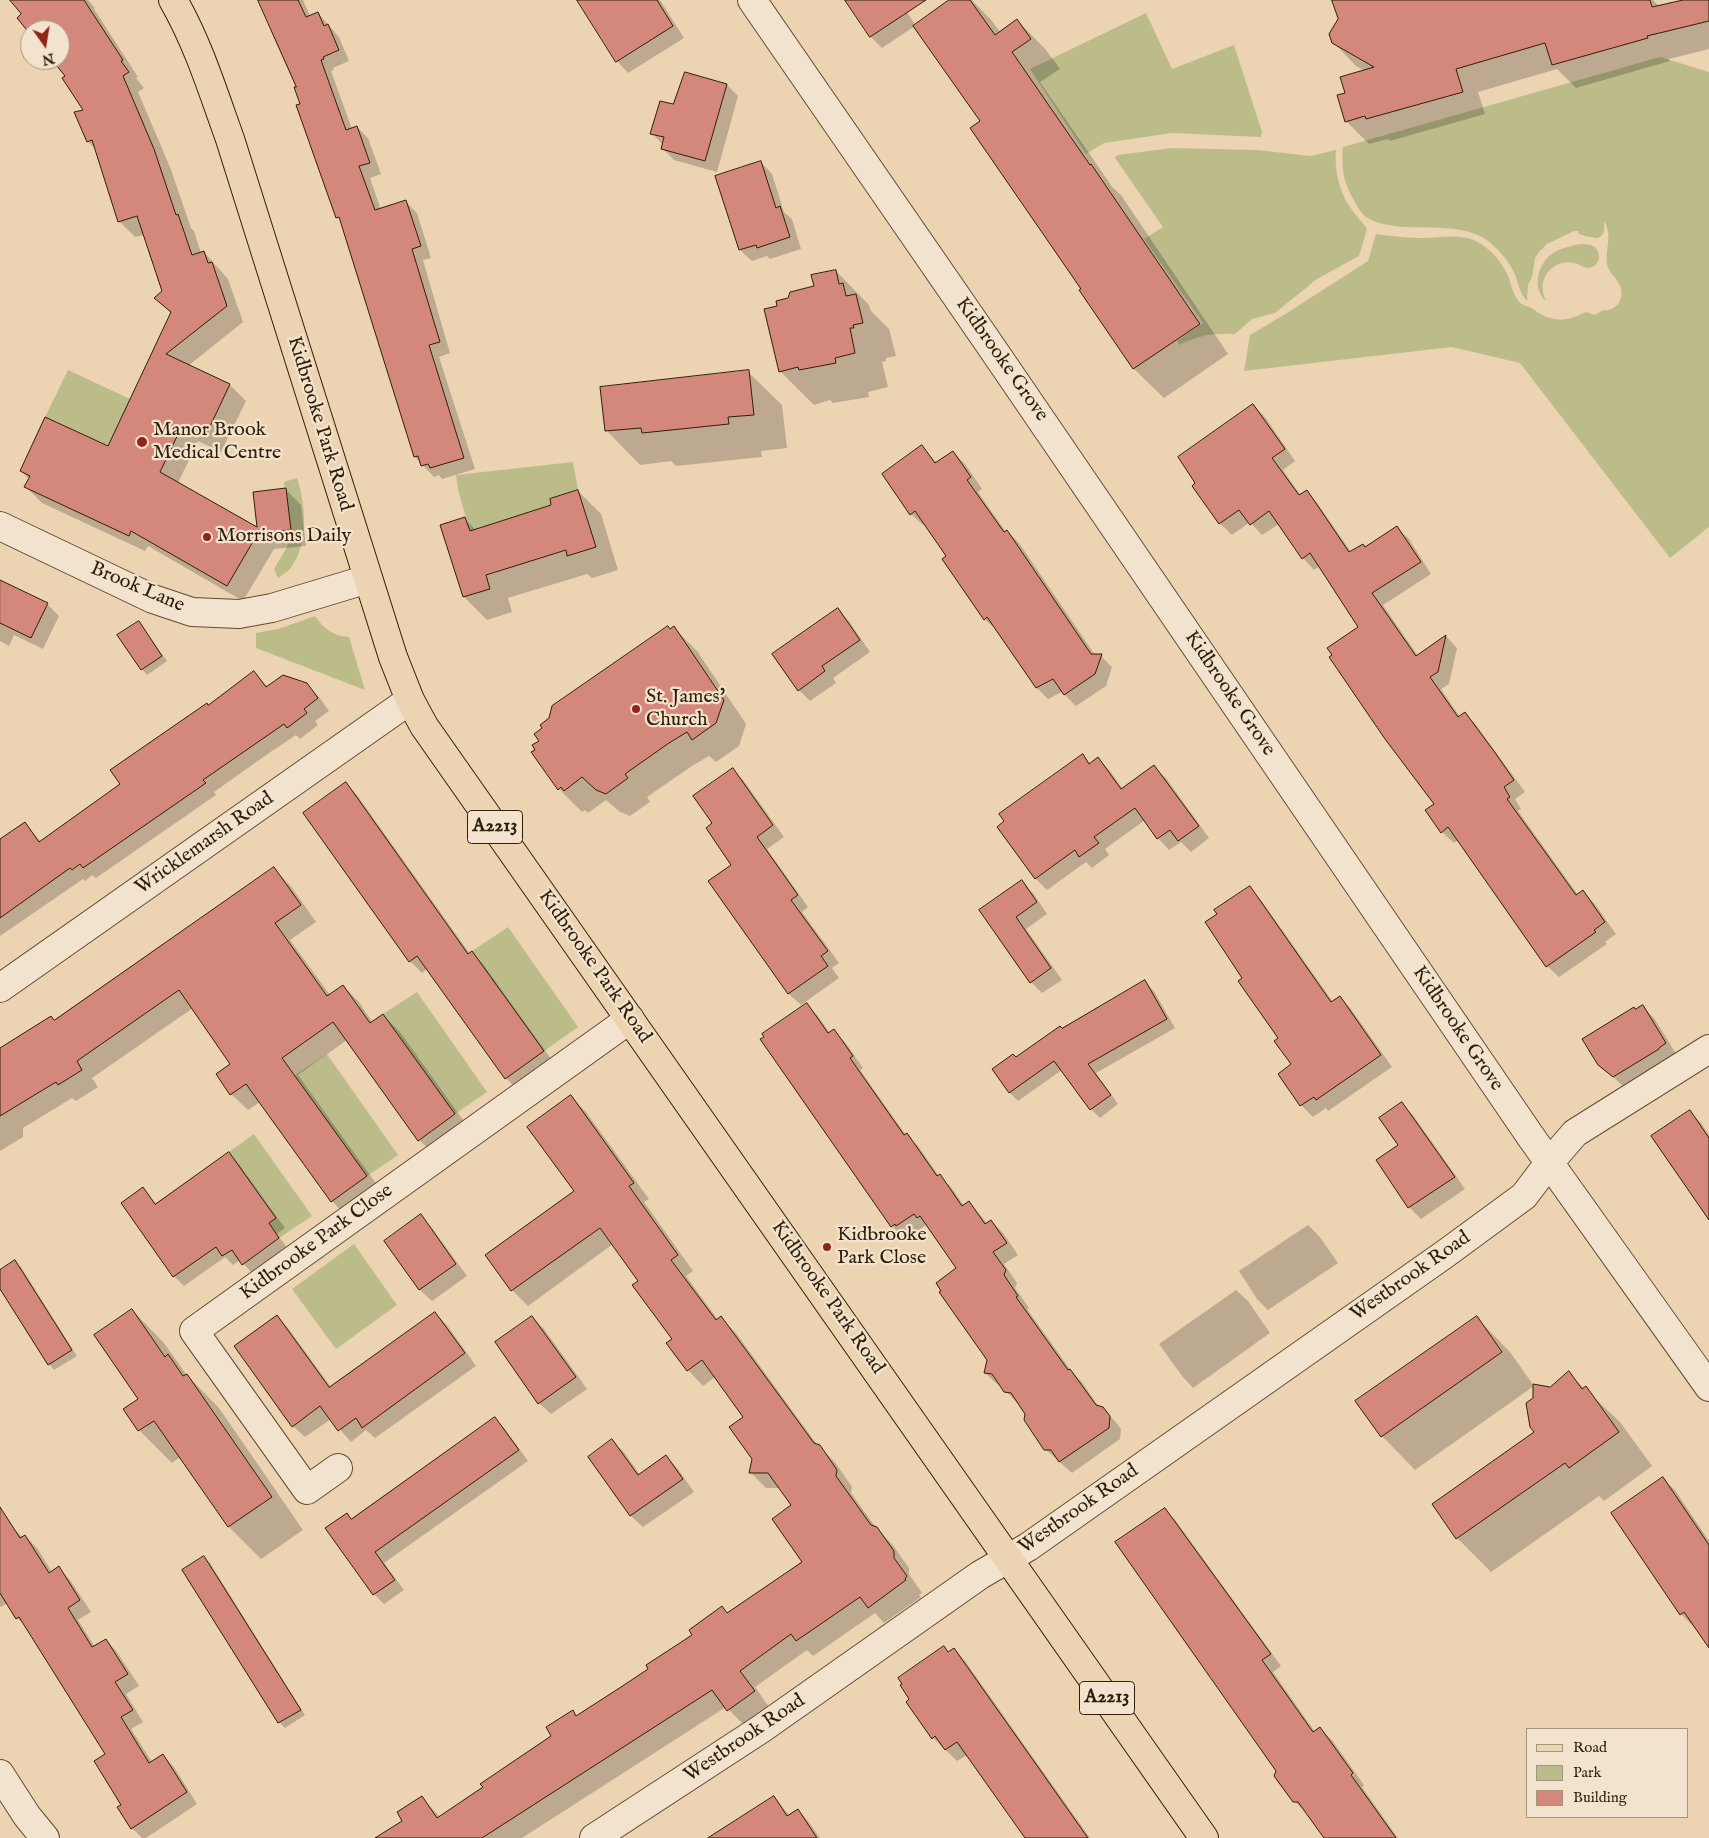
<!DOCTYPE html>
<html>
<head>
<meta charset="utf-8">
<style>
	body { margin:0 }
	#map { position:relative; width:1709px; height:1838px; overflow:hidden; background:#ecd4b3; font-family:"IM FELL English",serif }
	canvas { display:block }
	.legend { position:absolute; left:1526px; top:1728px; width:162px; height:90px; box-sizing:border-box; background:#f3e3ce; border:1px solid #a5957e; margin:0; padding:6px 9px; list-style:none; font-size:15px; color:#301f06 }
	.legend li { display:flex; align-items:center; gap:10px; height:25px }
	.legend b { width:25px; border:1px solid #a5957e }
	.north { position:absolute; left:20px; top:20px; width:50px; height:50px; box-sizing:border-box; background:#f3e3ce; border:1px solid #a5957e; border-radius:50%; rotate:167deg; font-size:14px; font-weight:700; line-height:20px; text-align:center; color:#301f06 }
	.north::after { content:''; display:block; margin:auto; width:18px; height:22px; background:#8f2418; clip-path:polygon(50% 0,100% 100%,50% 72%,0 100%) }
</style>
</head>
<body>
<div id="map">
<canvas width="1709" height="1838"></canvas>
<ul class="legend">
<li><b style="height:6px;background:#ecd4b3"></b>Road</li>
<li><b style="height:14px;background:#bcbc8a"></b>Park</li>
<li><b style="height:14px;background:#d4887b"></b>Building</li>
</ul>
<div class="north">N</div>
</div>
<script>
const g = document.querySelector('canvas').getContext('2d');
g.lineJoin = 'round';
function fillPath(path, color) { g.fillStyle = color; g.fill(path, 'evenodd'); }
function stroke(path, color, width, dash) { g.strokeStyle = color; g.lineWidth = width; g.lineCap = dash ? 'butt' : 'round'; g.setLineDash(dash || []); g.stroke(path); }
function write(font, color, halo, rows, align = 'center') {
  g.font = font + ' "IM FELL English",serif'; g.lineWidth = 4.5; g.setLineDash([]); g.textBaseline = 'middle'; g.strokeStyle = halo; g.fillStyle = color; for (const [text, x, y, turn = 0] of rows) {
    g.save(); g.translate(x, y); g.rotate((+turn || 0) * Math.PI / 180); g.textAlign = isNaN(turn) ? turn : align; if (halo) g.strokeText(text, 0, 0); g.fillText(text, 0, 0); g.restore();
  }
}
const green = new Path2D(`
	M1146,13L1172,69L1234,45L1262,132L1261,137L1172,133L1104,143L1086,154L1030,69Z
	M1660,57L1709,72V527L1670,558L1520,363L1452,347L1244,371L1250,335L1287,313L1368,261L1376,234C1391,236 1407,238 1422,238C1440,238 1459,233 1476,241C1490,248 1503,263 1509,278C1511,285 1513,293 1517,299C1521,306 1527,305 1533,309C1552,323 1566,322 1586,312L1595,315L1603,310C1617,312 1626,297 1619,284C1615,276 1609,273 1607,264C1605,249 1613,235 1604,221C1606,243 1595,239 1579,234L1578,231H1574L1547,244L1539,252L1535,258L1532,277L1528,285L1527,301C1520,294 1519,286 1516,277C1510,262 1496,245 1482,237C1448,219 1394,236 1366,217C1360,213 1355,202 1351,195C1343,181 1341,163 1343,147Z
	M1172,148L1258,150L1310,156L1336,150C1334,168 1339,192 1350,207C1355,215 1362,221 1367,229L1359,256L1317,279L1275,313L1252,319L1235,334C1212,333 1200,335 1179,345L1177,341L1203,323L1144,239L1163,227L1115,158L1117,155Z
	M1580,244C1585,244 1590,244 1595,247C1601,253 1600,264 1592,267C1586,270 1580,264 1574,263C1563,260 1551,266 1546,275C1541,284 1542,292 1546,301C1531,288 1538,263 1553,253C1561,248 1571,246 1580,244Z
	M68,370L130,399L108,446L45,417Z
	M573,462L578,490L550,499L551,505L470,531L458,490L456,475Z
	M297,478C306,505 309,545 290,569C287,572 282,575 278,578L274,569L287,547L291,530L284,482Z
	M315,616C324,629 333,636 349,637L365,690L256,648V633L278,629Z
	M508,927L578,1027L544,1051L472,951Z
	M417,992L487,1092L455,1114L383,1014Z
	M327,1054L398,1155L367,1176L295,1075Z
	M254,1134L312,1216L279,1238L269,1223L276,1218L259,1193L240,1183L248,1178L244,1172L236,1178L226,1163L233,1158L229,1152Z
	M354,1244L397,1305L336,1349L292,1289Z`);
const shadow = new Path2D(`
	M11,0H88L95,8L94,9L138,77L136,78L144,88L138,92L170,167L191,228L194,231L201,253L204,252L228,279L243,322L188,366L230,385L246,401L221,452L198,441L178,483L259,530L285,489L301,505L306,546L274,549L243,601L148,546L145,551L42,503L26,487L29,479L21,471L108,448L172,314L156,298L164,292L144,235L135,237L119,221L97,150L88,142L76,112L86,111L67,76L53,60H60V30H30V32L23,14Z
	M259,0H303L310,16L318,13L339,37L349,61L333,68L334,70L331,71L352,129L357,127L368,138L381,174L370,178L381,210L406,202L417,213L431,258L423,260L450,353L439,357L475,469L442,479L439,475L434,477L415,457L342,222L338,217L297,87Z
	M578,0H660L684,38L628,73L617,61Z
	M860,0H899L916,26L951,0H972L992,21L1000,32L1017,20L1046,50L1060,69L1040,82L1113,188L1121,195L1228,354L1164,398L1134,369L1081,291L1083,289L982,121L915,26L882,48L871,37L851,7Z
	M1334,0H1653L1660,7L1689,0H1709V49L1669,59L1670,61L1576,88L1557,69L1478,92L1485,114L1390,141L1388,139L1369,144L1346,121V94L1365,71L1356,66L1333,42L1339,19Z
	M727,85L738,96L717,172L674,160L662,148L663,145L652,133L674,106Z
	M761,162L772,174L784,212L792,219L801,249L770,259L767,256L752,261L740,250Z
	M836,271L869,305L871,311L889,329L896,356L886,358V361L882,362L888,387L868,392L869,397L833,403L830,400L814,405L780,371L778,307L789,299L815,287Z
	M748,372L782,405L787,448L761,451L762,457L676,466L671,461L640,465L607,431L602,388Z
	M1253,405L1265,417L1295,461L1283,470L1301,496L1306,492L1318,504L1351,552L1365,548L1397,528L1409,539L1431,574L1383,605L1418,656L1446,636L1457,648L1449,684L1441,689L1460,717L1465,713L1476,725L1525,792L1515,799L1521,809L1518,811L1578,895L1583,892L1594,903L1616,934L1605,942L1607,944L1559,977L1547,966L1458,840L1454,843L1442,832L1435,804L1360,627L1320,566L1314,570L1303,558L1279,524L1262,535L1250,522L1232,535L1220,523Z
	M922,447L937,463L953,452L965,464L982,489L978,492L1006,532L1007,531L1019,543L1095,655L1101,656L1112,667L1106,686L1076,706L1062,692L1048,699L1037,688L997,630L984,619L948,556L925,524L923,525L911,514Z
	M578,491L601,514L618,570L592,578L587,574L508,598L512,612L487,620L464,597L465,519L476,530L553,506Z
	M0,582L47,604L59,616L43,649L14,635L9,646L0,641Z
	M838,610L849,621L870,652L833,678L836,683L810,701L799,690Z
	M139,622L167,661L147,675L142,669Z
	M674,628L697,651L746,724L739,746L716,762L709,756L692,766L647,797L650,802L630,816L620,812L606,800L588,813L585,810L582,812L559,789Z
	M254,673L268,687L307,685L319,697L329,711L315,721L318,725L300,739L296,735L272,751L214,792L216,795L96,878L92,875L85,881L83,879L0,936V862L24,823L41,842L122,785L208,706Z
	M1083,756L1091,764L1098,759L1109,770L1123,789L1154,767L1166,778L1209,838L1191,852L1181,842L1169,850L1158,838L1145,820L1105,849L1109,855L1092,868L1086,862L1047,890L1036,879Z
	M733,770L744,781L784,837L767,849L808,907L802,912L839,963L832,968L839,978L801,1005L789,994L710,881L733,866L714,824Z
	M346,784L357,795L470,954L472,953L483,964L554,1063L518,1090L506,1078L428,968L422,973L410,961Z
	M274,869L290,885L316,922L290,940L330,995L343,986L359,1002L373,1023L383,1015L400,1032L471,1131L436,1156L419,1140L347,1040L298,1075L383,1193L348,1218L332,1201L260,1102L248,1110L231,1094V1064L193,1008L92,1078L98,1087L76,1101L72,1098L23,1128V1137L0,1151V1049L55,1021Z
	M1021,882L1033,893L1047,914L1026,929L1062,980L1042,993L1031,982L981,911Z
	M1249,888L1261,900L1333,1002L1340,997L1351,1009L1392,1067L1328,1111L1326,1108L1313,1117L1301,1105L1279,1074L1293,1065L1280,1038L1244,978Z
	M1145,982L1154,991L1175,1028L1096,1073L1118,1104L1100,1118L1091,1109L1062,1070L1018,1101L1010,1093L994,1070L1016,1059L1062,1029Z
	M807,1005L818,1016L830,1033L834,1031L845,1042L863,1068L860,1070L906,1135L918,1146L939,1176L951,1187L964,1206L969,1202L988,1224L991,1221L1003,1233L1018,1255L1004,1264L1017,1283L1015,1288L1029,1308L1027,1309L1072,1372L1082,1382L1099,1407L1102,1408L1114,1420L1121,1429L1120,1439L1072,1473L1045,1449L1020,1404L1017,1403L1000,1385L997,1384L985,1373L988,1359L958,1269L930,1229L926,1225L909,1237L907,1235L903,1237L892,1226Z
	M1642,1006L1654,1018L1677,1055L1625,1088L1599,1064L1635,1010Z
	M571,1097L586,1112L649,1199L644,1202L693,1271L686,1276L718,1320L721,1318L736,1333L818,1446L835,1462L852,1487L851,1493L877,1529L892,1544L904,1561L909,1568V1574L922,1593L919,1595L921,1597L884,1623L875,1613L813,1656L807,1650L755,1687L769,1707L744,1725L726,1707L522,1838H398L404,1821L422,1798L440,1817L484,1788L553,1736L572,1711L577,1716L650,1669L694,1635L722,1608L728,1614L803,1562L793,1506L781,1488H766L750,1472L753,1459L745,1418L715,1377L703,1386L688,1370L673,1339L640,1281L613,1244L528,1306L512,1290L487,1255L575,1192Z
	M1402,1104L1413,1115L1465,1189L1421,1219L1409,1207L1378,1160L1400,1145Z
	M1690,1112L1701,1123L1709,1135V1218Z
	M229,1154L238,1163L285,1228L277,1234L288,1249L253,1274L240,1260L233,1265L225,1257L184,1286L174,1276L143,1189L157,1205Z
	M421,1216L432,1228L467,1276L432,1301L420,1290L386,1241Z
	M1308,1225L1319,1236L1338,1263L1268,1310L1257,1299L1239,1271Z
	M15,1262L21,1267L77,1356L54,1370L49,1364L0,1287V1271Z
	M1236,1290L1248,1301L1270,1333L1193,1388L1182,1376L1159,1344Z
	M132,1310L164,1343L186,1374L219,1408L303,1530L261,1559L229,1527L180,1457L172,1463L139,1430L125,1409L140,1399Z
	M435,1313L447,1325L476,1366L375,1438L366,1430L351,1442L331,1419L305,1437L293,1426L277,1317L288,1328L331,1387Z
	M532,1317L544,1329L587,1389L551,1414L539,1403Z
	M1477,1318L1510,1352L1534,1386L1550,1389L1568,1373L1620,1422L1652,1466L1604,1501L1599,1496L1491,1572L1457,1538L1434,1504L1535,1432L1534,1386L1415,1470L1382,1436Z
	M495,1419L505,1429L528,1461L384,1563L404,1590L384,1604L374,1594L347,1514L352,1520Z
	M612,1441L624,1452L640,1475L666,1456L677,1468L694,1492L643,1527L631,1516L590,1457Z
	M1663,1479L1675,1490L1709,1541V1646L1694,1625L1693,1626L1681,1614L1613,1513Z
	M1165,1509L1176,1521L1281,1666L1273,1672L1315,1732L1320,1729L1332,1740L1364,1785L1362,1787L1398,1838H1323V1835L1307,1813L1294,1801L1277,1770Z
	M0,1522L11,1526L23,1538L25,1536L37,1548L52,1572L58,1568L70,1580L91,1612L78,1620L95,1647L106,1640L117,1652L139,1686L126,1694L143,1722L131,1729L152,1762L163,1756L174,1767L197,1804L146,1838H142L132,1828L107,1754L28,1628L17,1618L8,1603L1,1607L0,1606Z
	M204,1558L210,1563L305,1715L285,1728L279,1722L183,1570Z
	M944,1647L949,1653L954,1649L965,1661L1090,1838H1026L967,1755L957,1761L933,1738Z
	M774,1797L790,1816L798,1810L809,1822L820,1838H709Z`);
const building = new Path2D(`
	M10,0H84L123,60L121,61L129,72L123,76L154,149L176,215L178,214L192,255L204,251L208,263L212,262L227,306L166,354L230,384L205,437L182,426L160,472L257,527L253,492L286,488L291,530L258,533L227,586L131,531L129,536L24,487L30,476L20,471L45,417L108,446L171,312L154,298L162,291L137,216L118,222L92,140L87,142L74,112L83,110L62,78L65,76L52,60H60V30H30V34L17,18L21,14Z
	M258,0H298L306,17L318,12L324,26L328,24L339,50L323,57L324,59L321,60L346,130L357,126L370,163L359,166L375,210L406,200L421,246L412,249L440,342L429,345L464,458L430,468L428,464L421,466L418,456L414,457L339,217L336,218L296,105L300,104L294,87H296Z
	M577,0H657L673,26L616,62Z
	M845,0H926L870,37Z
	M949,0H970L995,35L1017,19L1031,39L1012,52L1090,165L1091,164L1200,324L1133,369L1079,290L1081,289L970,128L980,121L913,26Z
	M1332,0H1650L1652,7L1683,0H1709V21L1647,36L1648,38L1552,65L1545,43L1456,69L1463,92L1366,119L1365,116L1345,122L1337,95L1345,93L1340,77L1374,67L1332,43L1329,34L1338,19Z
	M685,72L727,84L705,161L661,149L664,137L650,134L660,101L673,104Z
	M761,161L776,208L780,206L790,237L757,248L756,245L739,250L715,176Z
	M836,270L839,284L843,283L846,296L856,294L863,323L853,325L854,328H850L855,353L835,358L836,363L799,370L798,367L779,372L764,309L777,306L776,301L788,298L790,292L814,286L811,275Z
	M749,370L754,415L728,417L729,424L642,433L641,428L605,431L600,387Z
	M1253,404L1285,449L1272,458L1299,495L1307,490L1349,552L1363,544L1365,547L1397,526L1421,562L1372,593L1416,656L1446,635L1438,672L1430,677L1458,717L1465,712L1496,754L1514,780L1504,787L1510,797L1507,799L1576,895L1583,890L1605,922L1594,930L1596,932L1546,967L1448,827L1441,833L1425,810L1434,804L1385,739L1329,657L1332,655L1327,648L1358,627L1310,553L1302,559L1269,511L1250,525L1239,510L1219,524L1192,486L1195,483L1178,457Z
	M922,445L935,463L953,451L971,477L967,480L1004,532L1007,530L1091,654H1102L1095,674L1064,695L1053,679L1036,688L987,617L984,620L942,559L946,556L915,511L910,515L882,474Z
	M578,490L596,547L567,556L566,550L486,575L490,589L463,597L440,525L465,517L470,531L551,505L550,499Z
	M0,580L48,603L31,638L0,623Z
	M838,608L860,640L822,666L825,671L798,691L772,654Z
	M139,621L162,656L141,670L117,635Z
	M668,626L670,629L674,626L724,700L716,723L692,740L687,732L669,743L625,774L628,778L606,794L596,790L582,777L564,791L561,787L558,790L531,752L535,750L532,745L539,741L534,734L542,728L540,725L549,718L552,706Z
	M254,671L266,687L283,675L307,683L318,698L304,709L307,713L287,728L284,724L203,780L206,783L83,868L80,864L72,870L70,868L0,918V839L25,822L39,842L120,784L110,770L207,703L208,705Z
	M1083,754L1089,764L1098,757L1121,789L1154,765L1199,826L1178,841L1170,830L1157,839L1135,808L1094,837L1099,843L1079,857L1075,850L1035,879L997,827L1004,821L999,814Z
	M733,768L773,825L757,837L798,895L791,900L828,951L821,956L828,966L788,994L708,881L731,865L706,828L712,823L693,796Z
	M346,782L468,954L472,951L544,1051L505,1079L417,956L409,962L303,813Z
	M274,867L301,905L275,923L327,996L343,985L370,1023L383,1014L455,1114L418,1141L333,1022L282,1058L367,1176L331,1202L246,1084L230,1095L216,1074L230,1064L179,990L77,1061L82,1070L58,1085L56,1082L0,1116V1048L51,1016L54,1020Z
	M1022,880L1037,902L1016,917L1051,968L1030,983L979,910Z
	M1250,886L1331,1002L1340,996L1381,1055L1316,1100L1314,1097L1300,1106L1278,1074L1291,1064L1274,1041L1278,1038L1238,981L1242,978L1205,922L1217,914L1214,910Z
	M1145,980L1167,1019L1088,1064L1111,1095L1090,1110L1054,1061L1009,1093L992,1069L1013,1054L1016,1057L1060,1026L1062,1028Z
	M807,1003L828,1033L834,1029L853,1056L850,1058L904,1135L907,1133L937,1176L940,1174L962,1206L969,1201L985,1224L991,1220L1007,1243L993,1252L1006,1270L1004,1275L1018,1296L1016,1297L1068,1370L1070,1369L1096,1405L1103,1407L1110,1416L1109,1428L1059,1462L1051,1450H1044L1024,1420L1025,1414L1011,1393L1004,1392L992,1374L984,1373L987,1360L939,1292L941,1291L936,1283L956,1268L920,1216L917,1218L914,1214L896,1226L895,1224L891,1227L760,1039L764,1037L762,1034Z
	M1643,1005L1666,1043L1659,1048V1049L1613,1077L1598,1065L1582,1039L1634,1007L1635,1009Z
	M571,1095L634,1183L629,1186L678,1255L671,1260L716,1320L721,1316L814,1443L820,1445L837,1470L836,1476L871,1525L877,1527L889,1544L894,1551V1558L907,1576L905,1579L906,1580L868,1608L860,1597L796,1641L791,1634L740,1671L755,1691L727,1711L712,1690L482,1838H375L402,1821L397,1812L422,1796L437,1818L483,1787L480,1784L551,1736L546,1727L573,1710L576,1716L621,1687L648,1669L646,1665L692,1635L689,1630L722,1606L727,1613L802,1562L772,1519L791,1505L768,1473H749L752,1459L729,1427L743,1417L702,1360L687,1371L666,1343L672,1339L632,1285L638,1281L600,1228L511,1291L485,1255L574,1191L527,1127Z
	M1402,1102L1455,1177L1408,1208L1376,1160L1398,1145L1379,1118Z
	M1690,1110L1709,1138V1220L1651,1136Z
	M229,1152L276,1218L269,1223L279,1238L242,1265L232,1250L222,1256L216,1247L173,1277L121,1203L143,1187L155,1204Z
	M421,1214L456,1264L419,1290L384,1241Z
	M15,1260L72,1350L48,1365L0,1289V1270Z
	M132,1309L165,1357L168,1354L183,1376L187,1374L272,1497L228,1527L154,1421L138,1431L123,1409L138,1399L94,1335Z
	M435,1312L465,1353L362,1428L356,1418L338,1431L320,1406L292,1427L234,1346L277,1315L329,1387Z
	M532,1316L576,1377L538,1404L495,1342Z
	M1477,1316L1502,1352L1381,1437L1355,1401Z
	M1569,1371L1582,1389L1586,1386L1619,1432L1569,1468L1565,1463L1456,1539L1432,1504L1534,1432L1530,1427L1526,1403L1533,1398V1384L1550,1387Z
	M495,1417L519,1450L375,1552L395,1580L373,1595L325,1528L347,1513L351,1519Z
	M612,1439L638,1475L666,1455L683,1479L630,1516L588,1457Z
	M1663,1477L1709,1545V1648L1684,1612L1680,1615L1611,1513Z
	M0,1507L20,1538L25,1535L49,1573L59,1566L80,1600L68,1608L92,1647L106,1639L128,1674L115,1682L133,1710L121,1717L149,1763L163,1754L187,1792L131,1829L117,1807L121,1805L94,1761L105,1754L19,1617L16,1619L0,1593Z
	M1165,1508L1271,1654L1262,1660L1313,1732L1320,1727L1353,1773L1351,1775L1396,1838H1324L1298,1802H1293L1274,1776L1276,1771L1115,1542Z
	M204,1556L301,1710L278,1723L182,1570Z
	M944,1646L948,1652L954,1648L1088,1838H1025L957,1742L945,1750L935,1736L932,1739L906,1702L909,1699L900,1685L902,1684L898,1678Z
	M774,1796L787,1816L798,1809L817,1838H708Z`);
const minor = new Path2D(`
	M752,0L990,345L1531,1137L1709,1387
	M0,526L153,599L192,612L239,614L272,608L368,579
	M0,988L410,700
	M338,1468L307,1490L194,1331L630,1019
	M0,1774L27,1816L45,1838
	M594,1838L761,1729L980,1575L1028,1547L1445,1254L1524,1196L1549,1163L1575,1133L1709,1049`);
const primary = new Path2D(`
	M173,0C198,43 213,92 230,139L393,657L410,700L424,726L1204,1838`);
const markers = [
	[142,442,6,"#8f2418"],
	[207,537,5,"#8f2418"],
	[636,709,5,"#8f2418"],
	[827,1247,5,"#8f2418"]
];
const shields = [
	[495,827,55],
	[1107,1698,55]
];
const shieldNames = [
	["A2213",495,827],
	["A2213",1107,1698]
];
const streetNames = [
	["Kidbrooke Grove",1001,360,55],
	["Kidbrooke Park Road",319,424,73],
	["Brook Lane",137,588,23],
	["Kidbrooke Grove",1229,694,56],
	["Wricklemarsh Road",205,844,-35],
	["Kidbrooke Park Road",594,967,55],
	["Kidbrooke Grove",1457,1029,56],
	["Kidbrooke Park Close",317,1243,-36],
	["Westbrook Road",1411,1277,-35],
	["Kidbrooke Park Road",827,1298,55],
	["Westbrook Road",1079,1510,-35],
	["Westbrook Road",745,1739,-34]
];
const poiNames = [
	["Manor Brook",153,431],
	["Medical Centre",153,454],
	["Morrisons Daily",217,537],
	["St. James'",646,698],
	["Church",646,721],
	["Kidbrooke",837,1236],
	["Park Close",837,1259]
];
fillPath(green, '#bcbc8a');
fillPath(shadow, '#0003');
fillPath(building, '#d4887b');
stroke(building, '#301f06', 1);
stroke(minor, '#5f4c31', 30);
stroke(primary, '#301f06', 30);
stroke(minor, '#f3e3ce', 28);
stroke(primary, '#ecd4b3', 28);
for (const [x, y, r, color] of markers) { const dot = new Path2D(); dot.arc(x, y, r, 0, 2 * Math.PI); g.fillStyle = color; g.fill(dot); stroke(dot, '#f3e3ce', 2); }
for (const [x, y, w] of shields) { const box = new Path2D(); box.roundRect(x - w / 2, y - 16.5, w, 33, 4); g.fillStyle = '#f3e3ce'; g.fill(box); stroke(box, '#301f06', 1); }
write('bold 19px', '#301f06', null, shieldNames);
write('20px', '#301f06', '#f3e3ce', streetNames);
write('20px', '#301f06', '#f3e3ce', poiNames, 'left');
</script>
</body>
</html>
